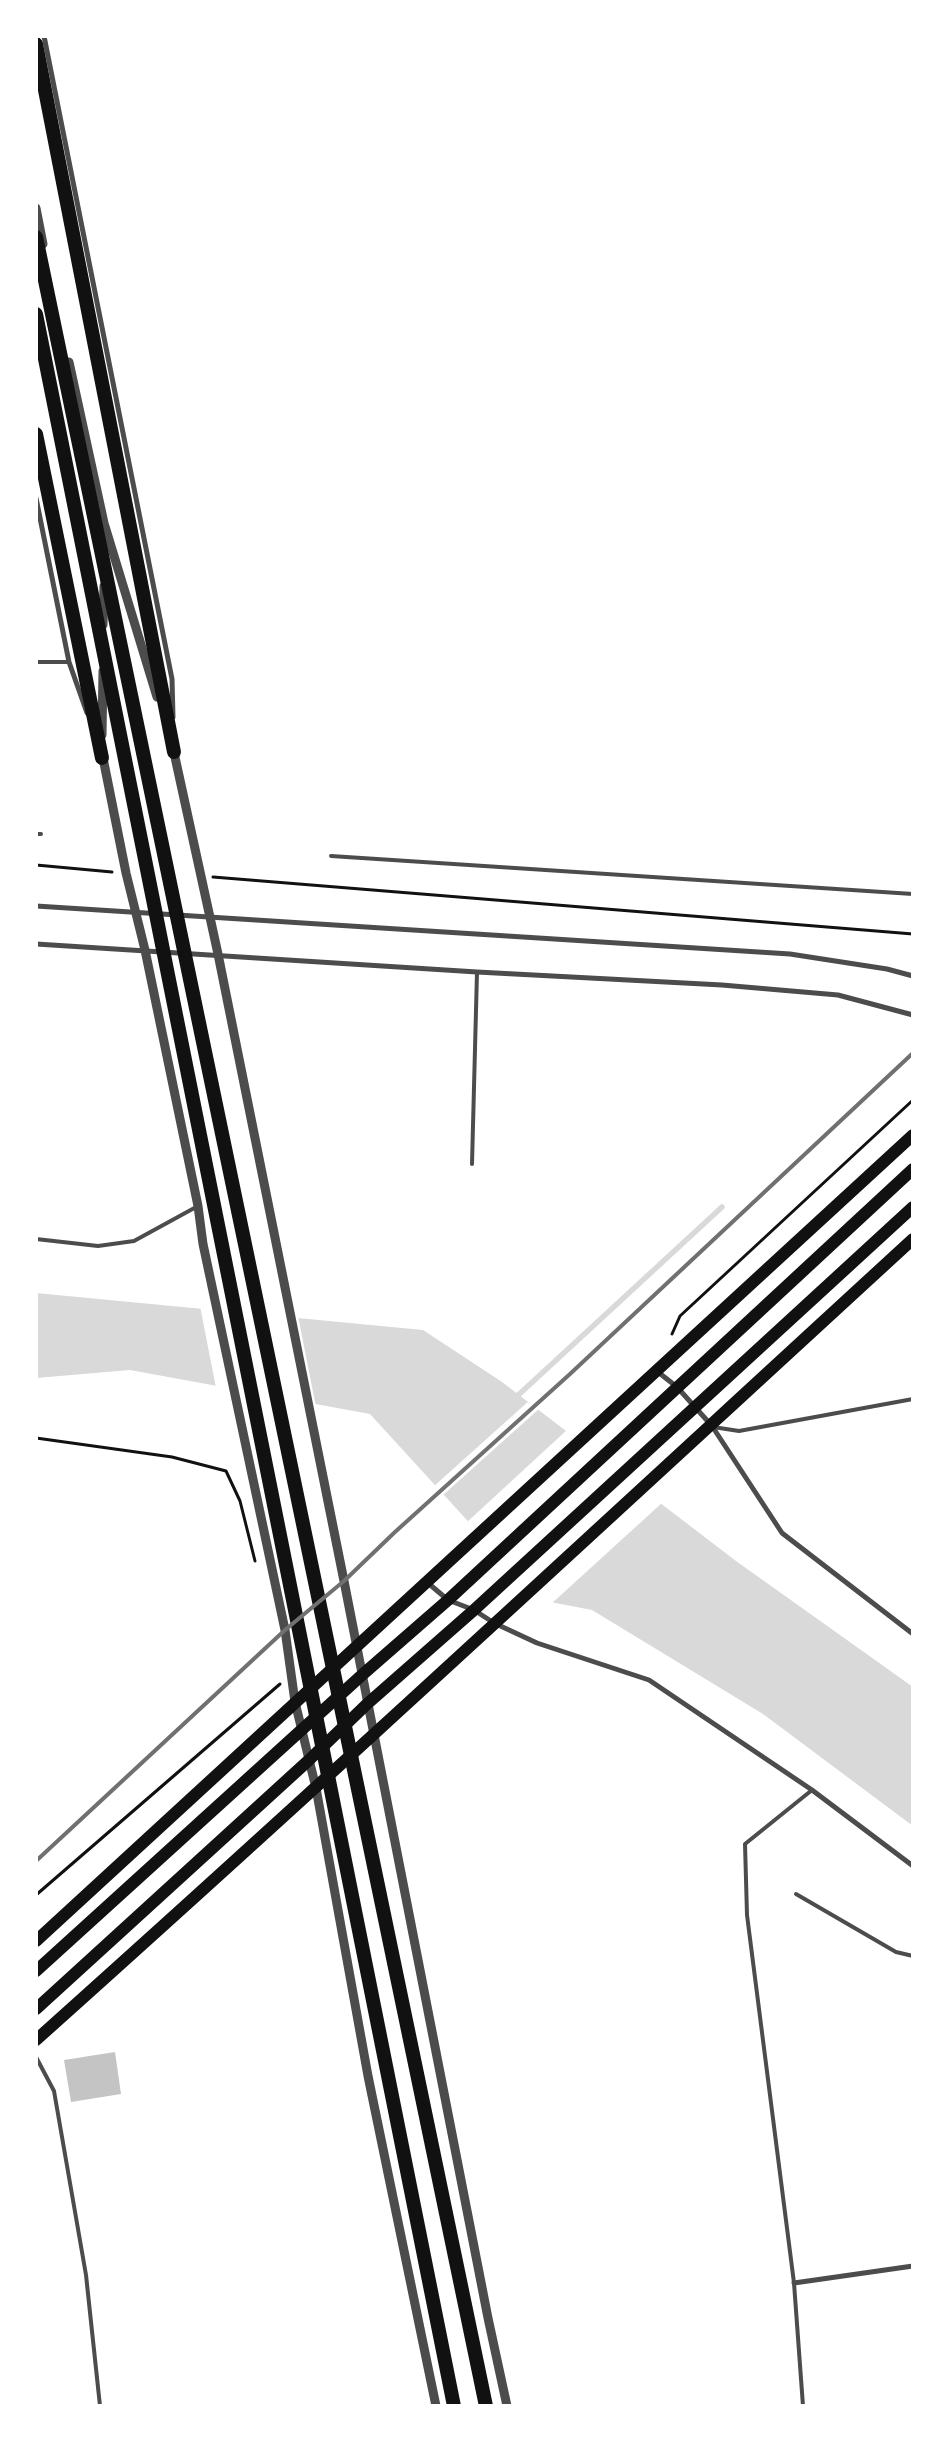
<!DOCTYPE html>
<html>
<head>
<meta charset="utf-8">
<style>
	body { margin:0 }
	#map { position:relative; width:949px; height:2442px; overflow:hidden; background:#fff; font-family:Literata,serif }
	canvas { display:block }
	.frame { position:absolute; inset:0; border:38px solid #fff; pointer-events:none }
</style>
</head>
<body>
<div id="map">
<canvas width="949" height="2442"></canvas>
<div class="frame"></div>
</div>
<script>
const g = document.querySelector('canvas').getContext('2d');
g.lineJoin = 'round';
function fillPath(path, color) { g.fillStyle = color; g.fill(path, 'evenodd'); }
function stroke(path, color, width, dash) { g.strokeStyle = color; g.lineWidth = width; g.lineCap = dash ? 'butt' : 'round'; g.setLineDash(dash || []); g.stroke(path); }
const water = new Path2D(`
	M36,1293L423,1330L502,1382L736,1561L913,1687V1826L763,1714L592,1610L540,1600L370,1414L130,1370L36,1378Z`);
const pier = new Path2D(`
	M200,1306L298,1316L316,1407L216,1388Z
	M530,1400L540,1408L442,1496L433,1487Z
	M568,1429L663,1502L550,1605L538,1602L466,1523Z`);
const stream = new Path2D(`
	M514,1399L722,1207`);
const building = new Path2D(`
	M115,2052L121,2094L71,2102L64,2060Z`);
const path = new Path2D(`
	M36,865L112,872
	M213,877L913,934
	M672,1334L680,1316L913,1100
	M36,1438L172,1457L226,1471L240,1501L255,1561
	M36,1895L280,1684`);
const service = new Path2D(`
	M36,662H69
	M36,834H41
	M331,856L913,894
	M472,1164L477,972
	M36,1239L98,1246L134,1241L198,1206
	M713,1427L739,1431L913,1399
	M796,1894L896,1952L913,1956
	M36,2057L54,2091L86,2275L100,2406
	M803,2406L794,2283L747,1915L745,1844L812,1790`);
const minor = new Path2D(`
	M44,36L172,679L173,717
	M36,498L69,662L87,713
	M36,906L790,954L887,969L913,976
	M36,944L477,972L722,985L838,995L913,1015
	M658,1372L677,1387L712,1426L782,1533L913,1634
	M428,1583L448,1600L474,1610L494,1623L537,1643L649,1680L812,1790L913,1866
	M794,2283L913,2266`);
const tertiary = new Path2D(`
	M36,208L43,244
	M69,362L104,523L157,697
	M103,625L104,586
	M102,735L103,671
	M173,748L218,954L344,1581L488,2318L507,2406
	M102,753L126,873L145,950L198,1206L203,1244L285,1630L295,1702L316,1788L368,2076L436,2406`);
const primary = new Path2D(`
	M36,1941L913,1135
	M36,1971L362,1675L448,1600L913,1169
	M36,2009L309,1760L367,1704L474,1610L913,1207
	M36,2040C331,1776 621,1507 913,1239`);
const trunk = new Path2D(`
	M36,44L174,752
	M36,237L486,2406
	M36,314L454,2406
	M36,434L102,758`);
const rail = new Path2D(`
	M36,1861L285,1630L344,1581L395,1532L570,1374L913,1053`);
fillPath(water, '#d9d9d9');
fillPath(pier, '#fff');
stroke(stream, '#d9d9d9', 5.5);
fillPath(building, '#c4c4c4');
stroke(path, '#111', 3);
stroke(service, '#4c4c4c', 4);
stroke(minor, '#4c4c4c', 5);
stroke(tertiary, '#4c4c4c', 9);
stroke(primary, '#111', 12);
stroke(trunk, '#111', 14);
stroke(rail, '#707070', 4);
</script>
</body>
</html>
